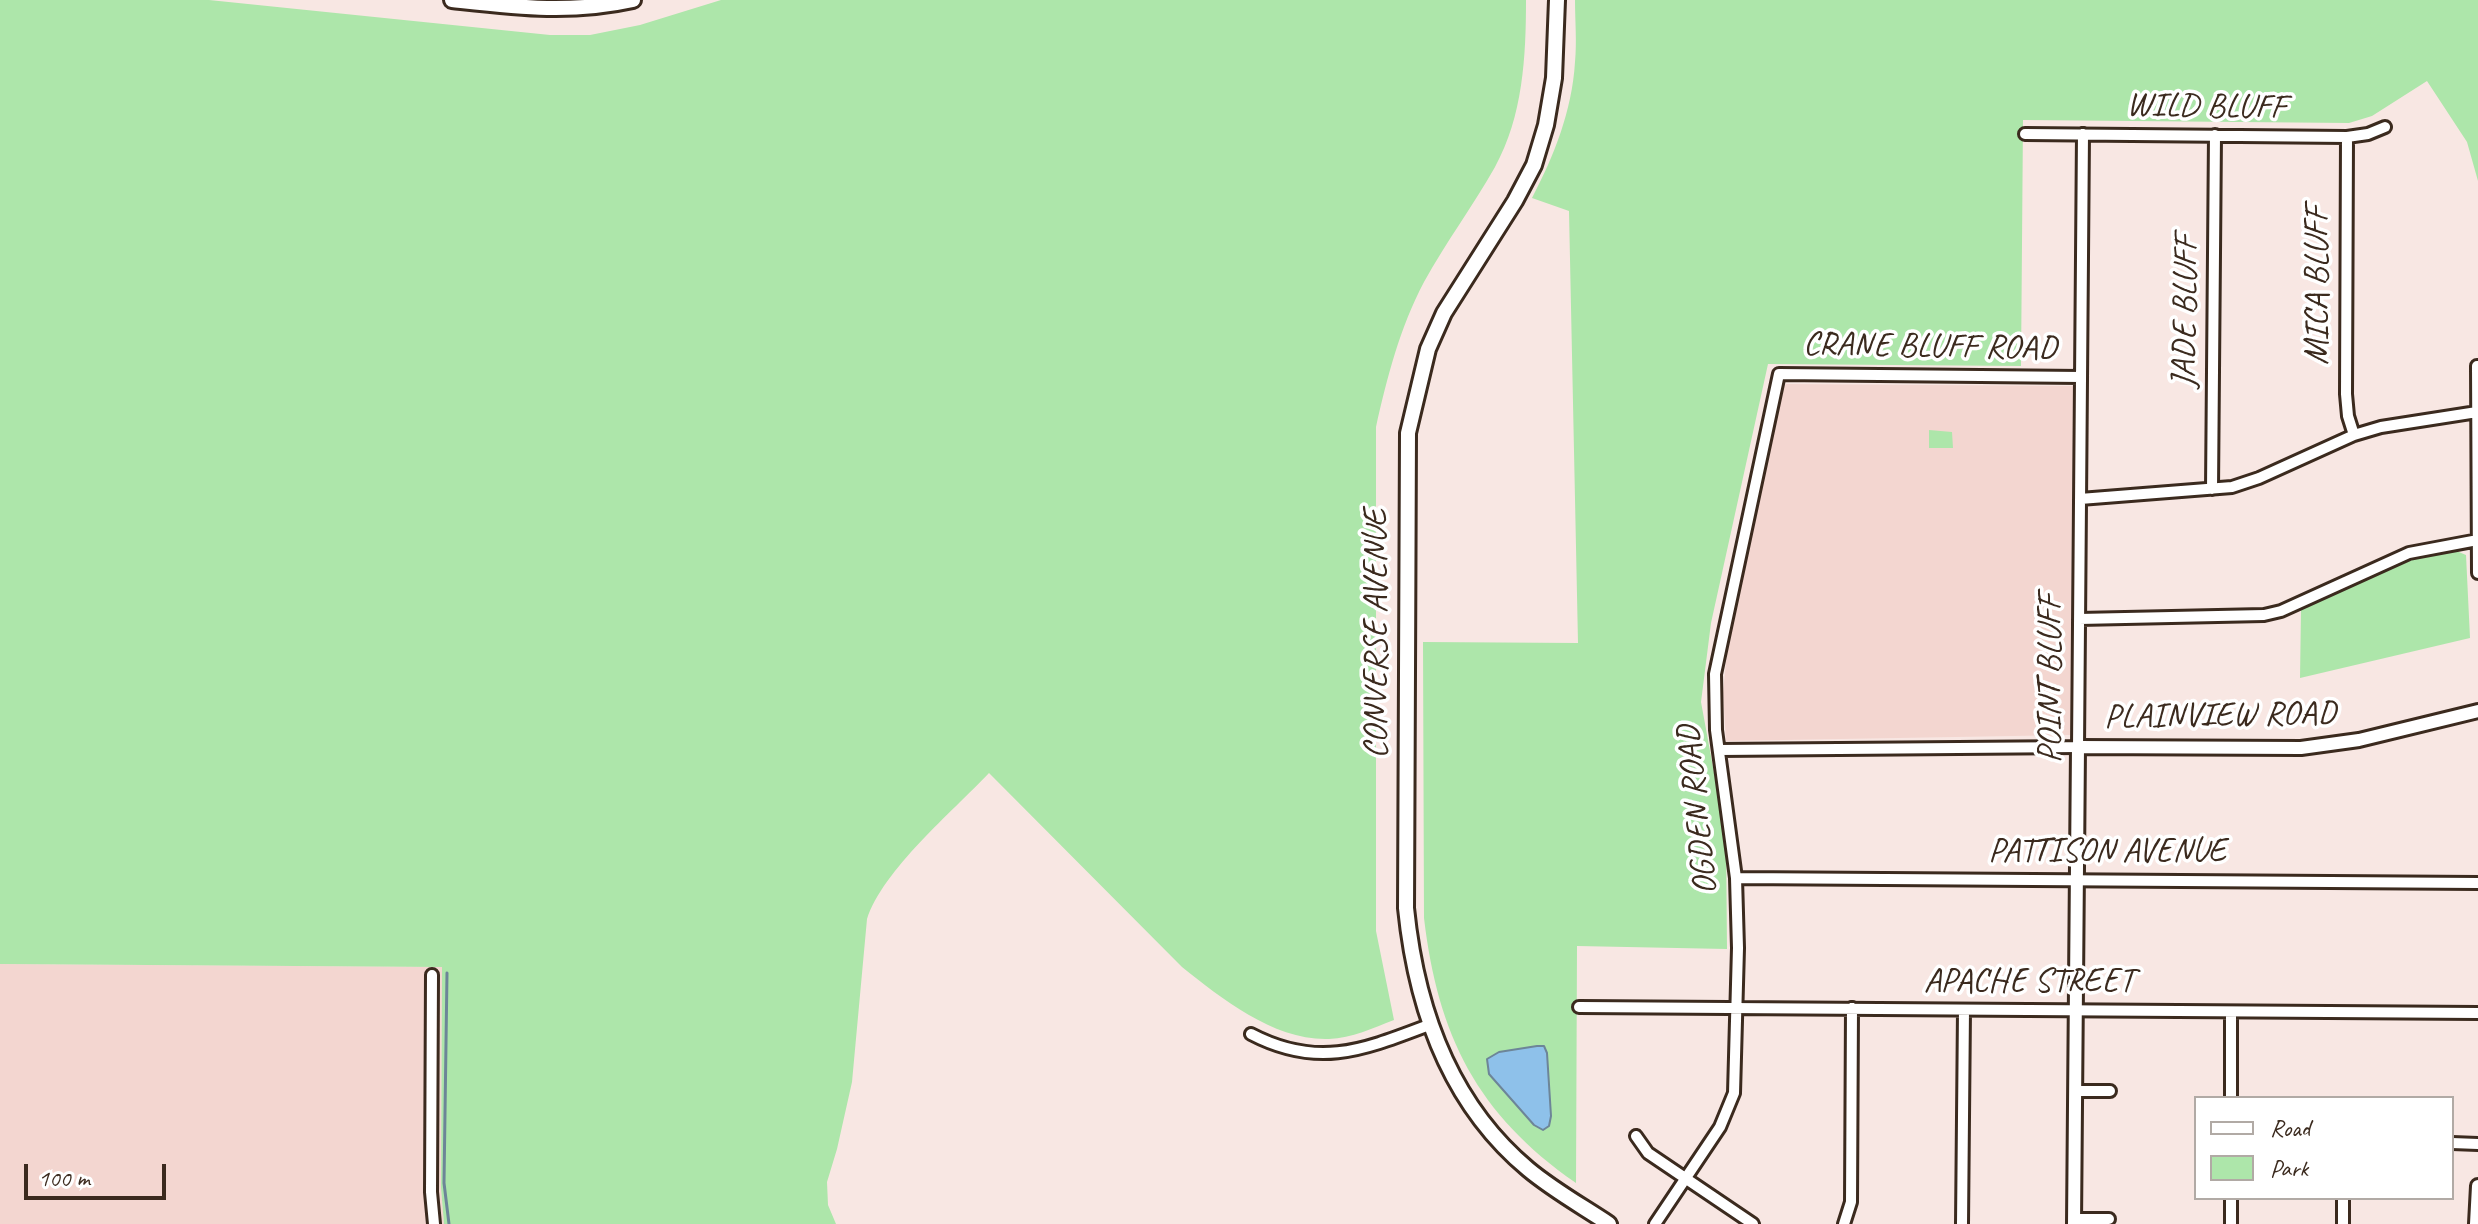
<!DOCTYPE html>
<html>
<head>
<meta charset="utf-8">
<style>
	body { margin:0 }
	#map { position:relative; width:2478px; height:1224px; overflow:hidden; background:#f8e7e3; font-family:Caveat,sans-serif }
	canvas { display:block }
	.legend { position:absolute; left:2194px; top:1096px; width:260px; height:104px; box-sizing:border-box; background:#fff; border:2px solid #b1aaa5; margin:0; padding:10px 14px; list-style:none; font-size:24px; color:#3b2a1e }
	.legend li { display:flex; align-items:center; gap:16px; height:40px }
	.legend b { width:40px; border:2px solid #b1aaa5 }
	.scale { position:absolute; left:24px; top:1164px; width:142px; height:36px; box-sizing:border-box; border:4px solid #3b2a1e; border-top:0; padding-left:10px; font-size:24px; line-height:28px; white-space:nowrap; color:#3b2a1e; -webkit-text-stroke:6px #fff; paint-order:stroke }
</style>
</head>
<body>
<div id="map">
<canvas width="2478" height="1224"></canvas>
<ul class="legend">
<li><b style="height:10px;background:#fff"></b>Road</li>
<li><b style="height:22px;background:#ade6aa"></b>Park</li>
</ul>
<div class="scale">100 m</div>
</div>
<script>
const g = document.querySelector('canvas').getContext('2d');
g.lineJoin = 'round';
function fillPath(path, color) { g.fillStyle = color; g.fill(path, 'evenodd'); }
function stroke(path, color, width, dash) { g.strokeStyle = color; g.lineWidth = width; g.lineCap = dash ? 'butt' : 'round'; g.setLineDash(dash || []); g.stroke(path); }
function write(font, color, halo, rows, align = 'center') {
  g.font = font + ' Caveat,sans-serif'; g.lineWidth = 7; g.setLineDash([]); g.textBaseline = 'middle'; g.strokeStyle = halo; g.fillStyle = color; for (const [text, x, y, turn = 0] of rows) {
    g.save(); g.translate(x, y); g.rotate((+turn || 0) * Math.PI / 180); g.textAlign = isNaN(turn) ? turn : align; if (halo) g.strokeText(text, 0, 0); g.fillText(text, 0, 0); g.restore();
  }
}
const built = new Path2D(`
	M1786,384L2073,386L2070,735L1726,741L1723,693L1728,641L1782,387Z
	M0,964L442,967L441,1188L444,1224H0Z`);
const green = new Path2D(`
	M0,0H209L550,35H590L640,25L721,0H1526C1526,57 1523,116 1495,167C1473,206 1446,242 1424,282C1400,327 1387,378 1376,427V931L1394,1020C1373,1028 1352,1038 1329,1039C1275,1041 1222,999 1182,967L989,773C952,812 883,870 867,919L852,1082L837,1149L827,1182L828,1205L836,1224H444L441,1188L442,967L0,964Z
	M1575,0H2478V181L2467,142L2427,81L2372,116L2349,123L2023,120L2021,366L1768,364L1711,623L1701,702L1726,838L1727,949L1577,946L1576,1183C1477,1114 1438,1036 1424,918L1423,642L1578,643L1569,211L1532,198C1554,156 1572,111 1575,62C1577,42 1575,21 1575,0Z
	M1929,430L1952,432L1953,448H1929Z
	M2454,550L2466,555L2470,638L2300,678L2301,610L2406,561Z`);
const water = new Path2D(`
	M1537,1046H1544L1547,1053L1551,1116L1549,1126L1543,1130L1534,1125L1489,1074L1487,1059L1499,1052Z`);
const stream = new Path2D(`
	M447,973L444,1183L449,1224`);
const minor = new Path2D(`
	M2025,134L2347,137L2368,134L2385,127
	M2347,137L2346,394L2348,416L2354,435
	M2477,366L2478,573
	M2212,489L2215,135
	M2080,499L2232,487L2259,478L2354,435L2381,427L2477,412
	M2079,619L2264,615L2281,611L2409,553L2478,540
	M1719,750L2078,747L2083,134
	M1736,878L2478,883
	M432,975L431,1192L434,1224
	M1579,1007L2478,1013
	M2231,1012V1098
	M1251,1034C1318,1069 1363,1050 1429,1025
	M2075,1091H2110
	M1636,1136L1648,1153L1753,1224
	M2452,1143L2478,1144
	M2231,1198V1224
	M2343,1198V1224
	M2074,1219H2109
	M1655,1224L1720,1127L1734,1093L1738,948L1736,878L1716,730L1715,674L1779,374L2081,377
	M1844,1224L1851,1202L1852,1008
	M1962,1224L1964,1010`);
const tertiary = new Path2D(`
	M2074,1224L2078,747L2301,748L2359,740L2478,711
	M2476,1224L2478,1186`);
const secondary = new Path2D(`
	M452,0C516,7 570,14 633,0
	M1557,0L1554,78L1546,125L1534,165L1515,201L1444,313L1428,349L1408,433L1406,908C1416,1007 1449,1103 1528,1169C1553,1190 1582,1206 1609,1224`);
const streetNames = [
	["WILD BLUFF",2206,107,1],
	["MICA BLUFF",2318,286,-90],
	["JADE BLUFF",2186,312,-89],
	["CRANE BLUFF ROAD",1930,347,1],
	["CONVERSE AVENUE",1377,634,-90],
	["POINT BLUFF",2051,679,-90],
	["PLAINVIEW ROAD",2220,716,-1],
	["OGDEN ROAD",1698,810,-96],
	["PATTISON AVENUE",2107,852],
	["APACHE STREET",2029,982]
];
fillPath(built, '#f3d6d0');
fillPath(green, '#ade6aa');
fillPath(water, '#8ec1ea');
stroke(water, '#6d8598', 2);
stroke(stream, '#6d8598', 3);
stroke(minor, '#3b2a1e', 16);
stroke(tertiary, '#3b2a1e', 18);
stroke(secondary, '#3b2a1e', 20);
stroke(minor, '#fff', 10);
stroke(tertiary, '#fff', 12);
stroke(secondary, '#fff', 14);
write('34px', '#3b2a1e', '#fff', streetNames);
</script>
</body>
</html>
